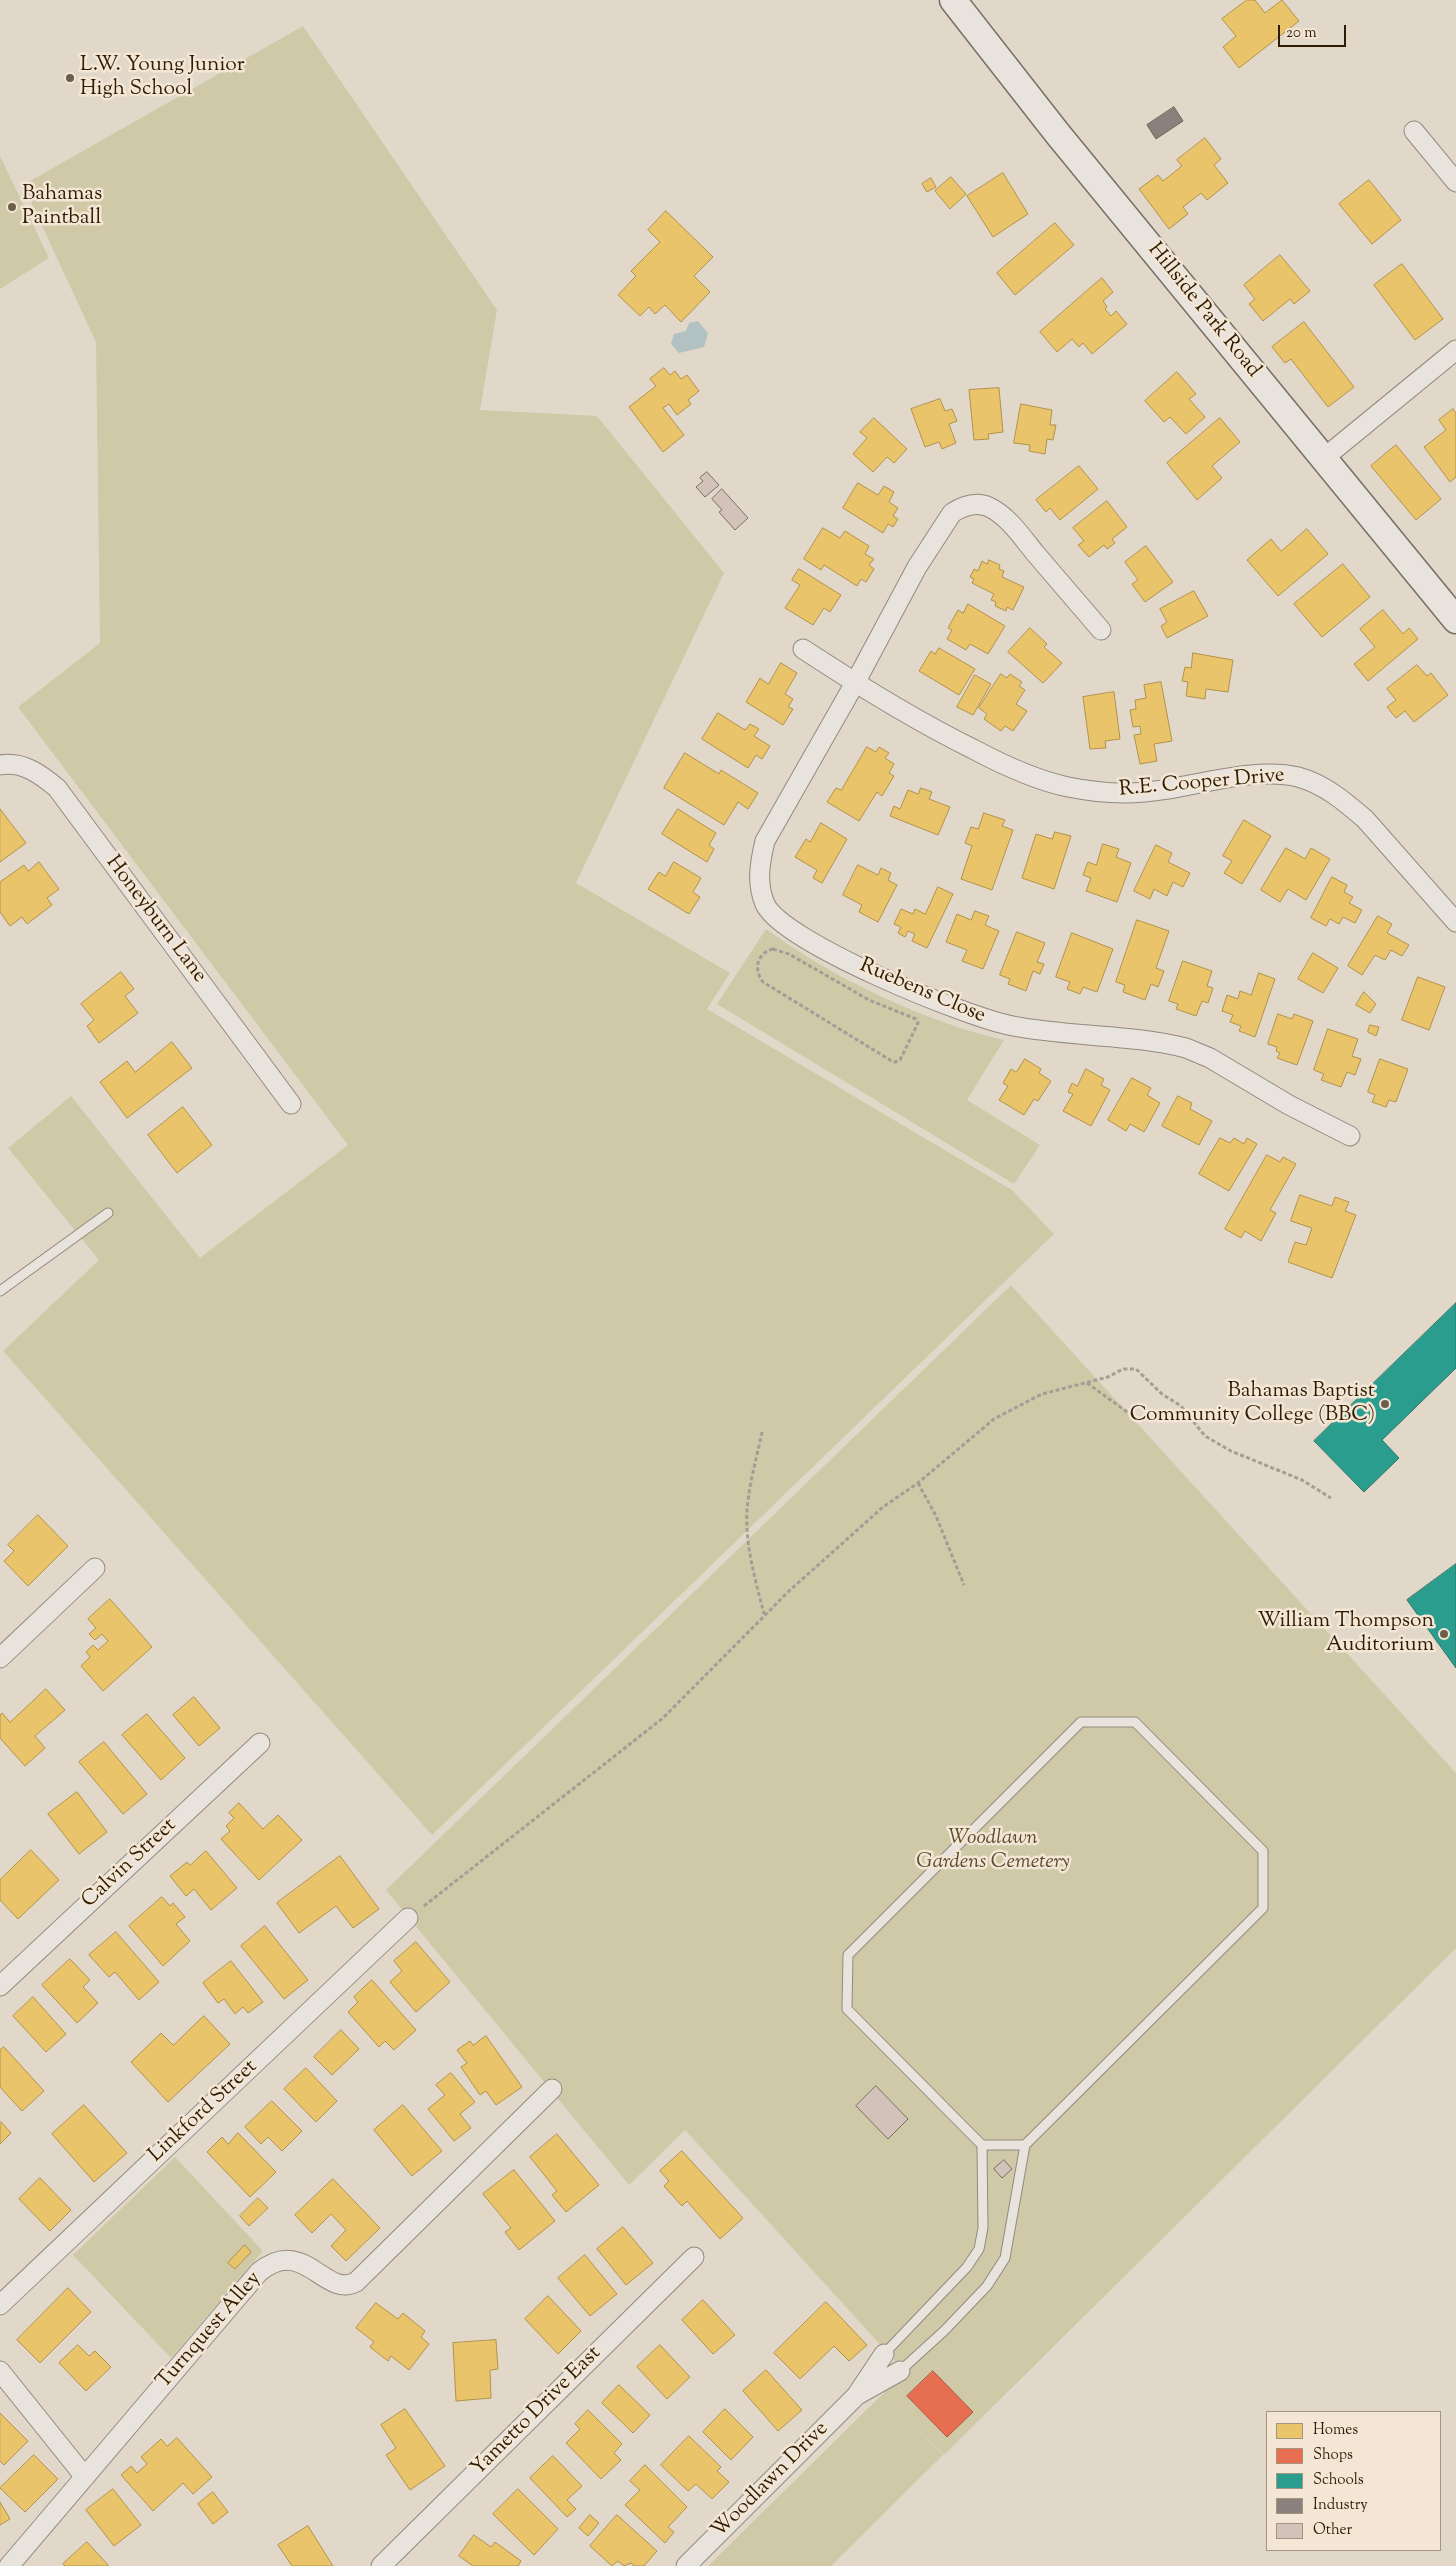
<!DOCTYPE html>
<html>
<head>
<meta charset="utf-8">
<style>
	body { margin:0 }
	#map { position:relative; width:1456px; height:2566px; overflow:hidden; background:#e2d8ca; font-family:"Sorts Mill Goudy",serif }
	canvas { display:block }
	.legend { position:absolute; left:1266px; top:2411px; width:175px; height:140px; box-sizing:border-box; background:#f3e6d5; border:1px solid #a49581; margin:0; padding:6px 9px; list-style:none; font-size:15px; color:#2e1c04 }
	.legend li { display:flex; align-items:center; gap:10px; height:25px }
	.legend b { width:25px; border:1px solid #a49581 }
	.scale { position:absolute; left:1278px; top:25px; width:68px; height:22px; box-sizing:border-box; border:2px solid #2e1c04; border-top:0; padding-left:6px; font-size:15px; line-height:18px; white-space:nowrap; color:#2e1c04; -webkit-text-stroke:4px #f3e6d5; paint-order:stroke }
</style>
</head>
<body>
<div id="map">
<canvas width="1456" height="2566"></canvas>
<ul class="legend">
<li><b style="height:14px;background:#e9c46a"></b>Homes</li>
<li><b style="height:14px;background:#e76f51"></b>Shops</li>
<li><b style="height:14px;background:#2a9d8f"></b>Schools</li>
<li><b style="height:14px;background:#8a817c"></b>Industry</li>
<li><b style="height:14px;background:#d2c2b9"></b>Other</li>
</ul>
<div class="scale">20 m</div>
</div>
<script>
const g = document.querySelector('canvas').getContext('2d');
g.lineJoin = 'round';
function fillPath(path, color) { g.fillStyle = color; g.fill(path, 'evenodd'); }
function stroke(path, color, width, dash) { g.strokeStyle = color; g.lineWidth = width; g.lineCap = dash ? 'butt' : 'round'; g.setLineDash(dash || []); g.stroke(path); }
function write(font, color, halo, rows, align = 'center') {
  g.font = font + ' "Sorts Mill Goudy",serif'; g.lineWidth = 5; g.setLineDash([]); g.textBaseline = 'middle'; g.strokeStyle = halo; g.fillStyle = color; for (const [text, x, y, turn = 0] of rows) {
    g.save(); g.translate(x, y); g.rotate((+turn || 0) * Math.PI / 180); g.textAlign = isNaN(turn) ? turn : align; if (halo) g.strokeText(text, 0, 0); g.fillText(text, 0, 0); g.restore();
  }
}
const green = new Path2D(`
	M303,26L497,310L480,410L597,416L724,573L576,883L730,973L707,1009L1012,1190L1054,1234L432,1835L3,1351L99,1260L8,1148L71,1096L200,1258L348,1145L18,707L100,643L96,342L23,185Z
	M0,156L49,258L0,289Z
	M766,929C833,978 923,1021 1004,1040L967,1100L1040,1145L1014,1184L717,1004Z
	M1011,1285L1456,1773V1948L944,2455L903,2413L943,2455L831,2566H708L905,2372L685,2130L629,2185L386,1890Z
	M175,2157L263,2251L171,2358L73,2255Z`);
const water = new Path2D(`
	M698,321L708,333L704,347L679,353L671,344L674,334L686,331L689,323Z`);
const homes = new Path2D(`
	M1247,0H1255L1265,13L1282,0L1299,21L1239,68L1223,47L1236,36L1222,19Z
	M1205,138L1221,159L1214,165L1228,183L1207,200L1201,193L1183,207L1188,214L1169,229L1139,189L1158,175L1163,181L1182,166L1177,160Z
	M1003,173L1028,214L993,237L967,196Z
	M951,177L966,194L950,209L935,191Z
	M931,178L936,187L927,192L922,184Z
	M1369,180L1401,220L1372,244L1339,204Z
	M666,211L713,257L694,276L710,292L681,322L665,305L655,314L649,307L640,316L618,295L636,276L631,271L660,242L648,230Z
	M1055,223L1074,245L1015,295L997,273Z
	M1280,255L1310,291L1294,304L1290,299L1263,321L1249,304L1255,299L1244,285Z
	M1402,264L1443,319L1415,340L1374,285Z
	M1102,278L1113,292L1103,301L1107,307L1105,309L1111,316L1116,311L1127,324L1092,354L1083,343L1079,347L1072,339L1057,352L1040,332Z
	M1304,322L1354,387L1328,407L1291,359L1285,363L1272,347Z
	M664,368L670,375L675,371L681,379L687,375L699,391L688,400L691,404L677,415L669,404L663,408L684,435L663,452L629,407L656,386L650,379Z
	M1177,372L1196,394L1189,399L1205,417L1186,434L1170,417L1164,422L1145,401Z
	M999,388L1003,432L988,434L989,439L974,440L969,390Z
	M940,399L945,411L952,409L957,421L949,424L956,443L942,449L939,442L925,447L911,409Z
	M1021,404L1052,410L1050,425H1056L1053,440L1047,439L1045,454L1029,451L1030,445L1014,443Z
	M1453,409L1456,413V477L1450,482L1424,447L1446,430L1439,420Z
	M874,418L907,449L894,463L887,457L873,472L853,454L867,438L860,432Z
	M1220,418L1240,442L1212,466L1222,478L1197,500L1167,463Z
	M1396,445L1441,499L1416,520L1371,466Z
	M1079,466L1098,489L1060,520L1050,508L1046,512L1036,500Z
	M858,483L878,495L884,486L894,492L889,502L898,508L893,516L898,519L893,527L888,524L883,533L843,508Z
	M1107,501L1127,527L1112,539L1115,543L1107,549L1104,545L1089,557L1078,545L1084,541L1073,528Z
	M823,528L840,538L845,531L869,546L865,554L874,559L869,565L874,569L866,582L861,579L857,586L824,565L821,570L804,559Z
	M1307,529L1328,554L1278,596L1247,560L1271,539L1281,551Z
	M1146,546L1173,582L1145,602L1132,584L1138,580L1125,562Z
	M989,560L1000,565L999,569L1004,571L1002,577L1024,587L1013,610L1007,607L1006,611L995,606L996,602L991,600L994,594L972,583L974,579L970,577L974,569L978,571L982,561L987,564Z
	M1343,564L1370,597L1322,637L1294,604Z
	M799,569L841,595L830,612L824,608L813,625L785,608L800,585L792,580Z
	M1194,591L1208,616L1167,638L1161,626L1167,622L1160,609Z
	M968,604L1005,626L988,654L970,644L966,650L947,639L952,630L948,628L958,610L963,613Z
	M1383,610L1403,634L1409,628L1418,639L1368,681L1354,664L1375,647L1360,629Z
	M1030,628L1047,644L1044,647L1062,663L1043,683L1008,652Z
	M939,648L975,669L959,695L919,671L931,651L935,654Z
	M1193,653L1233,660L1228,692L1206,689L1205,699L1186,696L1188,682L1182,681L1185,667L1191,668Z
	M781,663L797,673L785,694L793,699L788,707L793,709L783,725L746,702L760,678L768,684Z
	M1417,665L1427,676L1431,673L1448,695L1414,722L1405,711L1396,718L1387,707L1396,700L1387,689Z
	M1001,674L1007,678L1010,674L1022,682L1019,686L1025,690L1016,704L1027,711L1013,731L1005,726L1001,731L984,719L987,714L979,708Z
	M975,675L991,684L973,715L957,707Z
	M1161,682L1172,741L1154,744L1157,761L1140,764L1134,735L1141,734L1140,726L1133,727L1130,710L1136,709L1135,700L1146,698L1144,685Z
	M1114,692L1120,739L1105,741L1106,748L1090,749L1083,697Z
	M718,713L745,730L750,724L759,729L754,736L770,746L762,759L756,755L748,768L702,739Z
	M867,747L876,752L879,747L889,753L885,758L894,764L889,773L894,776L882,796L877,792L859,821L827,802L836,788L841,790Z
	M685,753L719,774L721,770L758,793L748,809L738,802L724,825L664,788Z
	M921,788L932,792L929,799L950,807L938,835L890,816L894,806L900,809L908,790L918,794Z
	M0,809L26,843L0,862Z
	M678,809L716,833L709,845L714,849L707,862L662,834Z
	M984,813L1005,820L1002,826L1013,830L992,890L961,879L972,846L965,843L971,827L978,829Z
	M1244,820L1271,836L1242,884L1224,873L1232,861L1223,856Z
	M821,823L847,839L822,883L813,878L817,870L795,857L806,839L810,842Z
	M1055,832L1071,836L1054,889L1022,878L1036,834L1052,839Z
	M1103,844L1119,849L1116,857L1131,863L1117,902L1086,891L1091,878L1083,875L1088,862L1096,865Z
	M1156,845L1172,853L1168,862L1190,873L1183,887L1173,882L1167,896L1154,889L1150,899L1134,891Z
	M1286,848L1305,859L1311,848L1330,859L1306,900L1288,889L1280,902L1261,890Z
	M39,862L59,889L47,898L52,905L27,924L22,917L10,926L0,912V882L24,865L28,871Z
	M674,862L701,878L693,892L700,897L689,914L648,889L659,872L665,876Z
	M858,865L878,875L881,868L891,873L888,880L897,885L878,922L859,912L862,905L843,895Z
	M1332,877L1347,885L1344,892L1353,897L1349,903L1362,910L1355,923L1343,917L1339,924L1330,919L1326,926L1311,918Z
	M938,887L953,894L927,948L912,941L915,934L908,931L905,937L898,933L901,927L894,924L901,909L913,914L915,909L925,914Z
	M975,911L989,916L985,925L999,931L983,969L962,961L967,950L946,942L957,914L971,920Z
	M1378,916L1392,924L1387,933L1409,945L1402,956L1391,950L1385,960L1375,955L1362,975L1348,966Z
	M1137,920L1169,931L1156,968L1164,971L1158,987L1151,984L1145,1000L1123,992L1125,985L1116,982Z
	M1017,932L1045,943L1037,962L1044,964L1040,974L1033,971L1026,991L1008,984L1010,979L1000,975Z
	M1072,933L1113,949L1097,992L1083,987L1080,994L1067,989L1070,982L1056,977Z
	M1313,953L1338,968L1323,993L1298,979Z
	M1183,961L1212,971L1207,986L1213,988L1208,1003L1202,1001L1196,1016L1176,1009L1178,1004L1169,1001Z
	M121,972L134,989L125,996L138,1013L99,1043L87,1026L94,1020L81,1004Z
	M1259,973L1275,979L1255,1037L1239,1031L1241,1026L1230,1022L1233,1015L1222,1011L1227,995L1238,999L1240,991L1251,995Z
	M1418,977L1445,987L1429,1030L1402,1020Z
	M1364,992L1376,1004L1370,1013L1356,1005Z
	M1278,1014L1292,1019L1294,1014L1313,1021L1297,1065L1277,1058L1280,1053L1276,1051L1277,1047L1268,1044Z
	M1370,1025L1379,1027L1376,1036L1368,1032Z
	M1328,1029L1358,1039L1352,1056L1361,1059L1355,1075L1347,1072L1341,1087L1321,1080L1324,1074L1314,1070Z
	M172,1042L192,1068L127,1118L100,1082L127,1061L135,1072Z
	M1025,1059L1041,1069L1039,1073L1051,1081L1038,1101L1034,1099L1024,1115L999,1100L1008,1086L1003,1083L1011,1069L1016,1072Z
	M1380,1059L1408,1069L1396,1102L1389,1100L1386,1107L1372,1102L1375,1095L1368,1092Z
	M1086,1069L1104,1079L1101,1085L1110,1090L1091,1126L1063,1111L1073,1094L1068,1092L1072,1083L1077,1086Z
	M1132,1078L1151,1088L1147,1095L1160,1103L1144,1132L1130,1124L1126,1131L1108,1120Z
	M1178,1096L1192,1103L1190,1109L1212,1121L1199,1145L1162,1126Z
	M183,1107L212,1145L177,1173L148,1135Z
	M1220,1138L1230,1143L1234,1138L1244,1144L1247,1138L1257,1144L1229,1191L1199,1174Z
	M1267,1155L1280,1162L1283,1157L1296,1164L1270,1210L1276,1213L1261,1241L1245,1231L1241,1238L1225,1229Z
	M1300,1195L1332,1206L1335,1197L1349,1202L1345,1211L1356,1215L1332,1278L1288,1262L1295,1242L1306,1245L1312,1228L1291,1221Z
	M38,1515L68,1546L28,1586L4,1561L14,1551L8,1545Z
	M110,1599L152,1647L103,1691L81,1666L90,1657L86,1652L93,1645L98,1650L108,1641L102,1634L95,1640L89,1634L96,1628L88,1619Z
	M46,1689L65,1710L35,1736L45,1748L25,1766L0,1738V1715L2,1713L10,1722Z
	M194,1697L220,1728L199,1746L173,1715Z
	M147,1714L185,1758L161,1780L122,1735Z
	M104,1742L147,1794L123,1814L79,1762Z
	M77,1792L107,1832L79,1854L48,1814Z
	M239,1803L263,1829L278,1815L302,1840L259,1880L221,1839L230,1831L226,1826L234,1818L229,1813Z
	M31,1850L59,1880L18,1919L0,1900V1880Z
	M206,1851L237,1888L211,1910L194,1889L186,1896L170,1876L187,1862L190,1865Z
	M340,1856L379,1909L353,1928L336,1906L299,1933L277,1903Z
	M162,1897L170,1906L173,1903L185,1917L176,1924L190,1941L163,1966L129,1926Z
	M265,1926L308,1980L284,1999L241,1946Z
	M116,1932L159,1982L139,2000L115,1972L109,1977L89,1955Z
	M416,1942L450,1982L416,2012L390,1982L402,1971L394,1961Z
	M70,1959L90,1980L83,1987L98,2003L77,2023L42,1985Z
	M231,1961L263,2002L248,2013L243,2007L235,2014L224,1999L218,2003L203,1983Z
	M372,1980L416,2030L394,2050L385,2041L379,2047L348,2012L358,2002L354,1997Z
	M33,1997L66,2034L46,2052L13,2016Z
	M204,2016L230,2044L168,2102L131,2062L161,2033L173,2045Z
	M341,2030L359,2049L332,2075L314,2057Z
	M486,2036L522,2087L496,2105L486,2091L480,2095L461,2067L467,2063L457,2050L470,2041L473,2045Z
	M4,2047L44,2091L22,2111L0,2087V2050Z
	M306,2068L337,2101L316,2122L284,2089Z
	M451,2073L475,2102L460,2114L471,2128L454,2141L428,2109L445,2095L436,2085Z
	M272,2101L302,2131L282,2151L268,2137L261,2144L245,2127Z
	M84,2105L127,2153L94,2182L52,2134Z
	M403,2105L442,2151L412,2176L374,2130Z
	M1,2122L11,2133L0,2144V2123Z
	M238,2133L276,2172L250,2197L207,2152L222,2137L228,2144Z
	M557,2134L599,2185L566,2212L552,2195L557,2191L530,2157Z
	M682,2151L743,2218L720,2239L687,2201L682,2206L664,2186L669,2181L660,2171Z
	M514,2170L555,2221L519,2250L505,2232L511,2228L483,2194Z
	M40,2178L71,2210L50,2231L19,2199Z
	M333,2179L380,2228L346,2261L331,2246L346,2230L331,2214L312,2233L295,2215Z
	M258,2198L268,2208L249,2226L240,2216Z
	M623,2227L653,2263L626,2285L597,2249Z
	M245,2245L251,2252L235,2269L228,2263Z
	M585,2255L617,2294L590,2316L558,2278Z
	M68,2288L91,2312L40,2363L17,2340Z
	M548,2296L581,2331L558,2354L525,2319Z
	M703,2300L735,2335L713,2354L682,2320Z
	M826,2302L867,2345L849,2361L834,2346L800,2379L774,2353Z
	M376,2303L398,2319L403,2313L425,2331L421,2337L429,2344L409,2370L391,2356L388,2361L370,2347L374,2342L356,2328Z
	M496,2340L498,2369L490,2370L491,2398L456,2401L453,2343Z
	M78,2345L89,2356L95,2351L111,2367L86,2391L59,2363Z
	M660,2345L690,2377L667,2399L637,2367Z
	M766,2370L802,2410L778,2431L743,2391Z
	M619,2385L650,2415L633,2433L602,2403Z
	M405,2409L445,2466L410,2490L386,2455L396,2448L381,2425Z
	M725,2409L753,2437L731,2460L703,2432Z
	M588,2410L622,2444L614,2453L621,2460L601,2479L566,2443L580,2429L575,2424Z
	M0,2413L28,2441L4,2465L0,2461Z
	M689,2436L721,2467L717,2471L729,2482L712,2499L696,2484L688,2491L661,2465Z
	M177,2438L212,2477L193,2494L183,2483L153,2511L121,2475L131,2466L137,2473L147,2464L141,2457L161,2439L167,2446Z
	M34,2455L58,2479L25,2512L0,2488Z
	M553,2456L582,2486L567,2500L576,2509L567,2517L530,2478Z
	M645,2465L687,2507L668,2527L674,2532L665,2543L625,2505L640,2490L630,2481Z
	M113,2489L141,2525L114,2546L86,2510Z
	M518,2489L558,2529L534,2555L493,2514Z
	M213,2492L228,2512L213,2524L198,2504Z
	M0,2502L10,2519L0,2525Z
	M590,2515L599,2523L588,2536L579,2528Z
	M617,2515L657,2551L644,2566H634L631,2563L624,2566L618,2561L612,2566L590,2546Z
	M308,2526L333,2566H292L278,2545Z
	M474,2535L491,2547L495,2542L521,2561L518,2566H473L459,2556Z
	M87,2542L109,2566H65L63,2564Z`);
const shops = new Path2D(`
	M933,2371L973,2412L947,2437L907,2396Z`);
const schools = new Path2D(`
	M1456,1303V1368L1382,1440L1399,1458L1364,1492L1314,1441Z
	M1456,1564V1668L1407,1600Z`);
const industry = new Path2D(`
	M1174,107L1183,121L1156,139L1147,125Z`);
const building = new Path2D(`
	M707,472L719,485L705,497L696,487L703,481L700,478Z
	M722,489L748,518L735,530L719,512L722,510L712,499Z
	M876,2086L908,2119L888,2139L856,2106Z
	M1004,2160L1012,2169L1002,2178L994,2169Z`);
const path = new Path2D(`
	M773,949L789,954L869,1000L916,1019L918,1023L900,1060L895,1062L890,1060L763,982C753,969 757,953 773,949Z
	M1087,1383L1137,1419L1146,1421
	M762,1432C756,1462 745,1496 747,1527C748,1556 757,1586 764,1614
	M918,1483L936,1516L964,1585
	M424,1906L663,1718L789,1591L883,1507L918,1483L994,1419L1042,1394L1108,1377L1123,1369H1136L1162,1394L1181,1406L1205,1436L1231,1451L1302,1480L1331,1498`);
const lane = new Path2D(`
	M0,1291L108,1213
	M884,2354L967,2267L979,2249L983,2228L982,2145L847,2009L848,1955L1081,1722H1135L1263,1851V1908L1025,2145H982
	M900,2371L944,2331L987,2286L1005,2258L1025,2145`);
const street = new Path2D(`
	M1414,131L1456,182
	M1324,458L1456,350
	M1101,630C1079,604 1057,579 1035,553C1022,537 1008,516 989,507C976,501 963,506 952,513L917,567L855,683L765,841C760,862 756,883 765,904C782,942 968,1018 1013,1026C1070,1037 1130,1034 1186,1048L1210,1058L1289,1105L1350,1136
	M803,649C858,685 914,720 973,749C1003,765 1035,780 1068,787C1098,793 1132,795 1162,790C1202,784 1259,767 1298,777C1324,784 1344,801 1365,819L1456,922
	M0,765C23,761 40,774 57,788L291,1104
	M0,1658L95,1568
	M0,1986L260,1743
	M0,2305L408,1918
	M0,2371L85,2477
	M859,2394L900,2371
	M9,2566L259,2272C305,2235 324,2299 356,2282L552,2089
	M381,2566L694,2257
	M686,2566L856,2396L884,2354`);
const secondary = new Path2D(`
	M953,0L1057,133L1456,620`);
const markers = [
	[70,78,5,"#6d5e49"],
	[12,207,5,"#6d5e49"],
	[1385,1404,5,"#6d5e49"],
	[1444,1634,5,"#6d5e49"]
];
const poiNames = [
	["L.W. Young Junior",80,66],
	["High School",80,90],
	["Bahamas",22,195],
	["Paintball",22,219],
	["Bahamas Baptist",1375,1392,"right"],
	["Community College (BBC)",1375,1416,"right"],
	["William Thompson",1434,1622,"right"],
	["Auditorium",1434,1646,"right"]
];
const streetNames = [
	["Hillside Park Road",1203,311,51],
	["R.E. Cooper Drive",1202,784,-5],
	["Honeyburn Lane",155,920,53],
	["Ruebens Close",922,992,23],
	["Calvin Street",130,1864,-43],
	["Linkford Street",204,2112,-43],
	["Turnquest Alley",210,2331,-49],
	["Yametto Drive East",537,2412,-45],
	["Woodlawn Drive",771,2481,-45]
];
const parkNames = [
	["Woodlawn",993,1839],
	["Gardens Cemetery",993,1863]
];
fillPath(green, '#cfc9a8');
fillPath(water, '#b2c1c1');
fillPath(homes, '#e9c46a');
stroke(homes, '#b1924b', 1);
fillPath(shops, '#e76f51');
stroke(shops, '#b0563a', 1);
fillPath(schools, '#2a9d8f');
stroke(schools, '#2b7665', 1);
fillPath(industry, '#8a817c');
stroke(industry, '#6e6358', 1);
fillPath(building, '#d2c2b9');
stroke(building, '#777065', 1);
stroke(lane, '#92897f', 11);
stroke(street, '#92897f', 21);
stroke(secondary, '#777065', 29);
stroke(path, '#a49d95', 3, [4, 2.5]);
stroke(lane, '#e8e3dc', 9);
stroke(street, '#e8e3dc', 19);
stroke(secondary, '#e8e3dc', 26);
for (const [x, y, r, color] of markers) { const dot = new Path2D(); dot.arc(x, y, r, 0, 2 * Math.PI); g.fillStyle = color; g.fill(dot); stroke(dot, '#f3e6d5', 2); }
write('21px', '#2e1c04', '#f3e6d5', poiNames, 'left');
write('21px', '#2e1c04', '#f3e6d5', streetNames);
write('italic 21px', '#5a4c2d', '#f3e6d5', parkNames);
</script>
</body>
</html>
